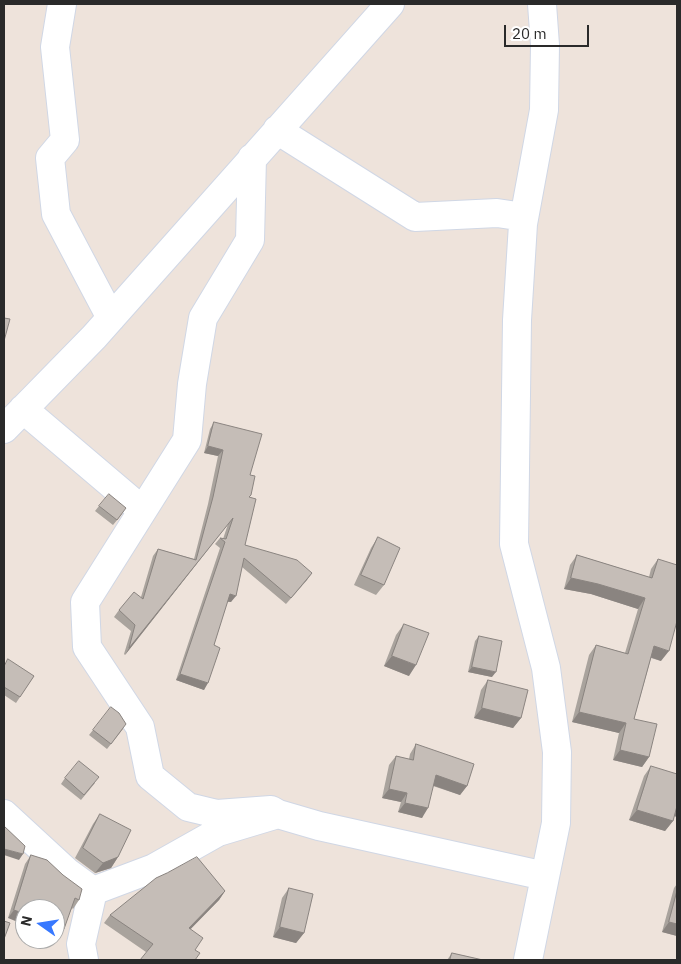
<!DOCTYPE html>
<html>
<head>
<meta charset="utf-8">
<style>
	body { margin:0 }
	#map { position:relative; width:681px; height:964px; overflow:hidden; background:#eee3db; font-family:"IBM Plex Sans",sans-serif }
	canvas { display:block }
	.frame { position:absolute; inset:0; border:5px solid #2a2a2a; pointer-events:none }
	.north { position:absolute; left:15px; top:899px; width:50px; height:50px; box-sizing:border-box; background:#fff; border:1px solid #aaa; border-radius:50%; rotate:283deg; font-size:14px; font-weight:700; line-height:20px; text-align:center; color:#2a2a2a }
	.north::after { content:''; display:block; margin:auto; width:18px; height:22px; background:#3778ff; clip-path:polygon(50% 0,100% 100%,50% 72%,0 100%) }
	.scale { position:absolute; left:504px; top:25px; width:85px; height:22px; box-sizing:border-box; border:2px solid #2a2a2a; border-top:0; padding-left:6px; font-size:15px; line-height:18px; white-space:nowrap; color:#2a2a2a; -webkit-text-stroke:4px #fff; paint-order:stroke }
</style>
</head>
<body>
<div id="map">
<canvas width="681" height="964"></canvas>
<div class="frame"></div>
<div class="north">N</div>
<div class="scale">20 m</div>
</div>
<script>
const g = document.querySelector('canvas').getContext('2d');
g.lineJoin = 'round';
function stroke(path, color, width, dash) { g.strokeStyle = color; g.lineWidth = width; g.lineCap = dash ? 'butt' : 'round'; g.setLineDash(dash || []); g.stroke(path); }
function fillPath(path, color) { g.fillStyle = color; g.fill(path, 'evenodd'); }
const minor = new Path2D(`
	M62,4L55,47L65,140L50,158L56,214L111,318
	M277,130L415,217L497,213L524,217
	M252,158L250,240L203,318L192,384L187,440L85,602L87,647L140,727L150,776L188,807L217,814L271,810L278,814
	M23,409L142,510
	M4,429L94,337L390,4
	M4,814L67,872L93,891L154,868L218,832L278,814L319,826L545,876
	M84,960L81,944L93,891
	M528,960L556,823L557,752L546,668L514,544L517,320L523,224L544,110L545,45L542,4`);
const wall = new Path2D(`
	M214,422L250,475L249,497L245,545L312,573L286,604L242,567L231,602H227L214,645L204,690L176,680L220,548L215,544L220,538L223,539L228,524L125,655L124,654L131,631L114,617L119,610L141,597L153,556L158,549L194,559L208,504L218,456L204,453L210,429Z
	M99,506L122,514L113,525L95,511Z
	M378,537L384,585L376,595L354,585L371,548Z
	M577,555L649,577L651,569L658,559L661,661L651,658L634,719L649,757L642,767L613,760L619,733L572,722L589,655L596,645L625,653L638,609L591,594L564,589L570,565Z
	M404,624L409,676L384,666L396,635Z
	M479,636L492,677L468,672L475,641Z
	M4,666L34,676L16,703L4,695Z
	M488,680L521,718L513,728L474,718L481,690Z
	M123,729L107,749L89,735L93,730Z
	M416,744L467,786L460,795L433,786L422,818L398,812L401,802L382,798L389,765L396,756L409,759L410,754Z
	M651,766L674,816L673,821L665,831L629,820L644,776Z
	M65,778L95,783L81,800L61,784Z
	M100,814L118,857L111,868L95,873L75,858L93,824Z
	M31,855L79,900L73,909L72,908L57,938L55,937V909L8,918L25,864Z
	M167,873L225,891L219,900L190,929L146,952L104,923L110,915Z
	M677,884V936L662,932L674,888Z
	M289,888L304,933L296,943L273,937L282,898Z
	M452,953L483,960H447Z`);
const shadedWall = new Path2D(`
	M208,446L223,450L218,456L204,453Z
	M233,518L228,524L125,655L129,648Z
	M312,573L307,580L286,604L291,598Z
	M571,578L598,584L645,598L638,609L591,594L564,589Z
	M230,594L236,596L231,602L225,601Z
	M654,646L669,651L661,661L647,656Z
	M392,656L416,665L409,676L384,666Z
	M472,667L496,672L492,677L468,672Z
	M180,674L208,683L204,690L176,680Z
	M482,708L521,718L513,728L474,718Z
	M579,712L626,723L619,733L572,722Z
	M620,750L649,757L642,767L613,760Z
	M436,775L467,786L460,795L429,784Z
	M389,789L407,793L401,802L382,798Z
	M405,803L428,808L422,818L398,812Z
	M677,806V817L670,815Z
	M637,810L673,821L665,831L629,820Z
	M4,849L23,854L19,860L4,855Z
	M118,857L111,868L95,873L103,863Z
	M225,891L219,900L183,937L189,928Z
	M14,910L25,914V925L8,918Z
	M669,922L677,924V936L662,932Z
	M55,926L64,929L57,938L55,937Z
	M280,927L304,933L296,943L273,937Z`);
const building = new Path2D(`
	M4,318L10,319L4,341Z
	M214,422L262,434L250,475L255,476L251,495L249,497L256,499L245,545L297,560L312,573L291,598L244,558L236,596L230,594L214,645L220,648L208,683L180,674L225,542L220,538L226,539L233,518L129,648L135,625L119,610L134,592L143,599L158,549L196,560L213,497L223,450L208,446Z
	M109,494L126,508L117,520L99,506Z
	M378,537L400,548L384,585L361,575Z
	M577,555L652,578L658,559L677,565V621L669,651L654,646L634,719L657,724L649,757L620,750L626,723L579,712L596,645L628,654L645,598L598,584L571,578Z
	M404,624L429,633L416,665L392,656Z
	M479,636L502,641L496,672L472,667Z
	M8,659L34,676L20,697L4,687V667Z
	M488,680L528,690L521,718L482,708Z
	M111,707L119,713L126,724L111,744L93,730Z
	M416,744L474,764L467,786L436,775L428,808L405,803L407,793L389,789L396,756L413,760Z
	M79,761L99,777L84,795L65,778Z
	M651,766L677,774V806L673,821L637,810Z
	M100,814L131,830L118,857L103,863L83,848Z
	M4,826L25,846L23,854L4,849Z
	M31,855L47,860L63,875L82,889L79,900L75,898L64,929L55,926V909H25V914L14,910Z
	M197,857L225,891L189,928L203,938L195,950L200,953L195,960H140L153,944L110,915L156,878L167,873Z
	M289,888L313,894L304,933L280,927Z
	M677,891V924L669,922Z
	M4,921L10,923L4,939Z
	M452,953L483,960H450Z`);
stroke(minor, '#d0d7e5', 30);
stroke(minor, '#fff', 28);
fillPath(wall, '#a9a39d');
fillPath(shadedWall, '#8a8480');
fillPath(building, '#c5bdb7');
stroke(building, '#8a8480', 1);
</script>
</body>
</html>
